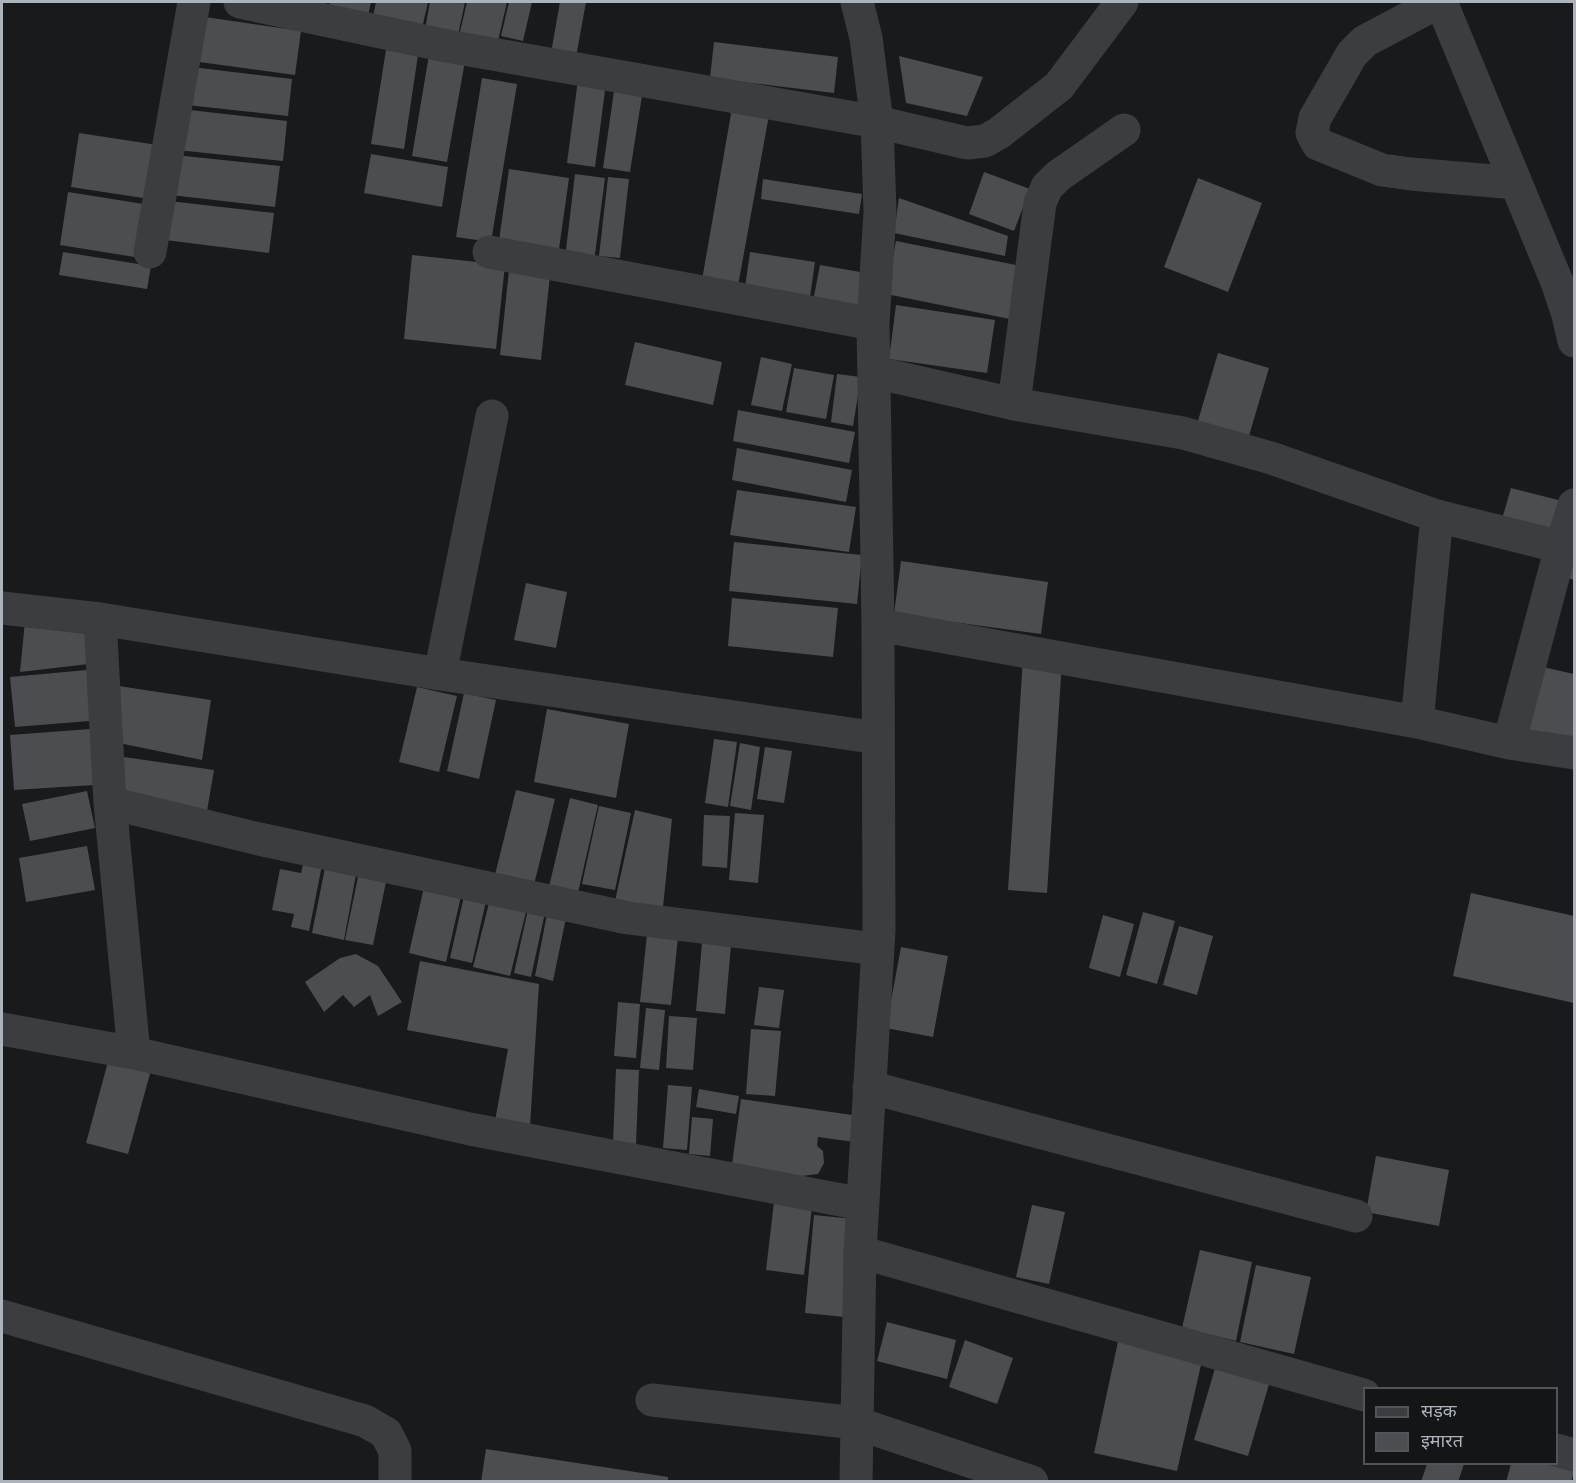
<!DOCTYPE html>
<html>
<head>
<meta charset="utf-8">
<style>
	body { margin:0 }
	#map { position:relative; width:1576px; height:1483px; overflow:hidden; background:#191a1b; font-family:Arial,"Noto Sans Devanagari",sans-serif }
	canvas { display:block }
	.frame { position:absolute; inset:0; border:3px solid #adb3ba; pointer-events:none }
	.legend { position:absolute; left:1363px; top:1387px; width:195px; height:78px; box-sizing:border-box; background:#141516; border:2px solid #515458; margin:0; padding:8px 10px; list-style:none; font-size:18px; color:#adb3ba }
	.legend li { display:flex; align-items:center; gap:12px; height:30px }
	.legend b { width:30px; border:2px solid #515458 }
</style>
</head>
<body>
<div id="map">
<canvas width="1576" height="1483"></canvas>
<div class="frame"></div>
<ul class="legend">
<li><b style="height:8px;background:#3b3d40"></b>सड़क</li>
<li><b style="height:16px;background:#4b4d50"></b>इमारत</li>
</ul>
</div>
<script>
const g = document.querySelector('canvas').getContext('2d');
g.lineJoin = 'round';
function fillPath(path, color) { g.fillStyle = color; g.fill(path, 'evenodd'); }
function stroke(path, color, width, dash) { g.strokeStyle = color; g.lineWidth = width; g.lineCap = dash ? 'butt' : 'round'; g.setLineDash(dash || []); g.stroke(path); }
const building = new Path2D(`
	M330,2H371L366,24L327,15Z
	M376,2H428L421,33L372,22Z
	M430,2H465L458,35L425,29Z
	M467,2H507L497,45L459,36Z
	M509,2H532L523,41L501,36Z
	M560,2H586L576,57L551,53Z
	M198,16L301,31L295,75L192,61Z
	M714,42L838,57L834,93L710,78Z
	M386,50L418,55L404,149L371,144Z
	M429,55L465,61L447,162L412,156Z
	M899,56L983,77L967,116L906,103Z
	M191,67L292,79L288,116L187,105Z
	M482,78L517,84L491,242L456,237Z
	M578,80L606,83L595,167L567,163Z
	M615,84L643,89L630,172L603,168Z
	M732,108L769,115L738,286L702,280Z
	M181,109L287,121L283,161L177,150Z
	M79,133L164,146L156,200L71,187Z
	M371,154L448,167L442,207L364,193Z
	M175,155L280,166L275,207L171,195Z
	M509,169L569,178L559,249L499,241Z
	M984,172L1030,189L1014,231L969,214Z
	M575,174L605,178L594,262L565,258Z
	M608,177L629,179L620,258L599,256Z
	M1198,178L1262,203L1228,292L1164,267Z
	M763,179L862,194L859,214L761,199Z
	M68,192L150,205L141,258L60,245Z
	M899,198L1008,236L1005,256L894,233Z
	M169,201L274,213L269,253L165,240Z
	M896,241L1021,266L1010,319L886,294Z
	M63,252L151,266L147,289L59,275Z
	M750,252L815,262L809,304L744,294Z
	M412,255L505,265L496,349L404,339Z
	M820,265L866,273L859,309L813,301Z
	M509,270L550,275L541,360L500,355Z
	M896,305L995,320L987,373L889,359Z
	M635,342L722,362L713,405L625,385Z
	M1218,353L1269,368L1246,446L1195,431Z
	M761,357L792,364L782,411L751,405Z
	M794,368L834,375L826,419L786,412Z
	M837,374L861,377L853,426L831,422Z
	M738,410L855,432L849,463L733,441Z
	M737,448L852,470L846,502L732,480Z
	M1511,488L1566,502L1558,534L1502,519Z
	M737,490L856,507L849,552L730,535Z
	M734,542L862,555L857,604L729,591Z
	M1574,559V580L1568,578Z
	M901,561L1048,582L1041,634L894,614Z
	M526,583L567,592L556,648L514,640Z
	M732,598L838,608L833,657L728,646Z
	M25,621L96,627L89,664L20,672Z
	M1023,658L1062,661L1047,893L1008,890Z
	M1538,666L1574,674V744L1524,733Z
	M98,669L102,720L15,727L10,677Z
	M112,685L211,700L202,760L114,742Z
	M417,687L457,696L439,772L399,762Z
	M464,693L496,700L479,779L447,771Z
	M547,709L629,724L616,798L534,782Z
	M90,729L94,785L14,790L10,735Z
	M714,739L737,742L728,807L705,803Z
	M740,743L760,747L751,810L730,806Z
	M765,747L792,751L784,803L757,799Z
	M117,756L214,770L207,811L116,793Z
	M516,790L555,799L533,889L494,879Z
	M87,791L95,828L30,841L22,804Z
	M570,798L598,805L577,897L548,891Z
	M599,806L631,813L615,890L582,884Z
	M635,810L672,819L662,917L615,901Z
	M735,813L764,815L758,883L729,880Z
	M704,815L730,816L727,868L702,866Z
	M87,846L95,890L26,902L19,858Z
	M304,861L322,865L309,931L291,927L294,914L272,910L280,869L301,873Z
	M326,863L357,869L344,940L312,933Z
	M359,872L387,877L373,945L345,940Z
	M424,887L461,896L446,962L409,953Z
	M1471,893L1574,916V1003L1453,976Z
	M464,896L486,901L472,963L450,958Z
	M490,899L527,908L510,976L473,967Z
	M529,905L546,908L531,977L514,973Z
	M548,909L567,913L553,981L535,976Z
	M1143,912L1175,921L1157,984L1126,975Z
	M1103,915L1134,924L1120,977L1089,968Z
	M1179,926L1213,936L1197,995L1163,985Z
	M647,934L678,937L671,1005L640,1002Z
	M702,943L731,945L725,1014L696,1011Z
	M901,947L948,956L933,1037L886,1028Z
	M356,954L378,966L402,1002L378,1016L370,995L354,1007L343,995L324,1012L305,982L340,958Z
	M420,961L539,984L530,1126L495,1121L508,1049L407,1030Z
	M759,987L784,990L779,1028L754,1025Z
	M618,1002L640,1004L636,1058L614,1056Z
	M646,1008L665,1010L659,1070L640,1068Z
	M669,1016L697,1018L693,1070L666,1068Z
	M751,1029L781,1031L775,1096L746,1094Z
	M109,1058L151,1070L128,1154L86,1143Z
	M616,1069L639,1070L636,1144L613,1143Z
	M668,1085L692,1087L687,1150L663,1148Z
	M699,1089L739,1096L736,1114L696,1107Z
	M741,1099L859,1116L855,1142L818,1137L817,1146L823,1151L824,1163L818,1174L794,1177L732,1164Z
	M692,1117L713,1119L710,1156L689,1154Z
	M1376,1156L1449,1170L1439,1226L1366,1212Z
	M774,1202L812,1207L804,1275L766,1270Z
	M1032,1205L1065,1212L1049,1284L1016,1277Z
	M814,1215L854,1219L845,1317L805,1313Z
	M1200,1250L1252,1262L1236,1341L1182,1328Z
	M1256,1265L1311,1277L1294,1354L1240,1342Z
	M887,1322L956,1340L947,1379L877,1361Z
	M1119,1337L1203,1356L1177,1471L1094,1453Z
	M965,1340L1013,1358L997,1404L949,1387Z
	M1218,1358L1272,1374L1248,1456L1194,1440Z
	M486,1449L668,1477V1482H481Z
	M1427,1464H1464L1458,1482H1421Z
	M1511,1464H1556L1574,1471L1571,1482H1506Z`);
const street = new Path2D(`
	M240,2L447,46L877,122L967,143L985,141L999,133L1059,86L1122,2
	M1439,2L1365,41L1352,54L1315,118L1312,133L1318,144L1382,170L1411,174L1516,183
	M1441,2L1557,282L1568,315L1574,341
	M150,252L194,2
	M489,252L873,324
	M874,372L1014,404L1183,433L1271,458L1437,516L1561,547
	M1014,404L1040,203L1047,187L1058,176L1124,130
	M2,608L100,619L440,674L878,738
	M100,619L110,803L134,1053
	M878,625L1417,722L1509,743L1574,753
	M440,674L492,416
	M1417,722L1437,516
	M1509,743L1561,547L1574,505
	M110,803L259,839L628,918L877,949
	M2,1029L134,1053L470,1129L862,1204
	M869,1087L1356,1216
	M860,1252L1364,1395
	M2,1316L365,1421L386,1433L395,1451V1482
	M652,1400L856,1423L1032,1482
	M1556,1450L1574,1455
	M856,1482L860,1252L879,930L878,625L873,324L880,212L877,122L866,38L857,2`);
fillPath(building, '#4b4d50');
stroke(street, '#3b3d40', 33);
</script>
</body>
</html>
